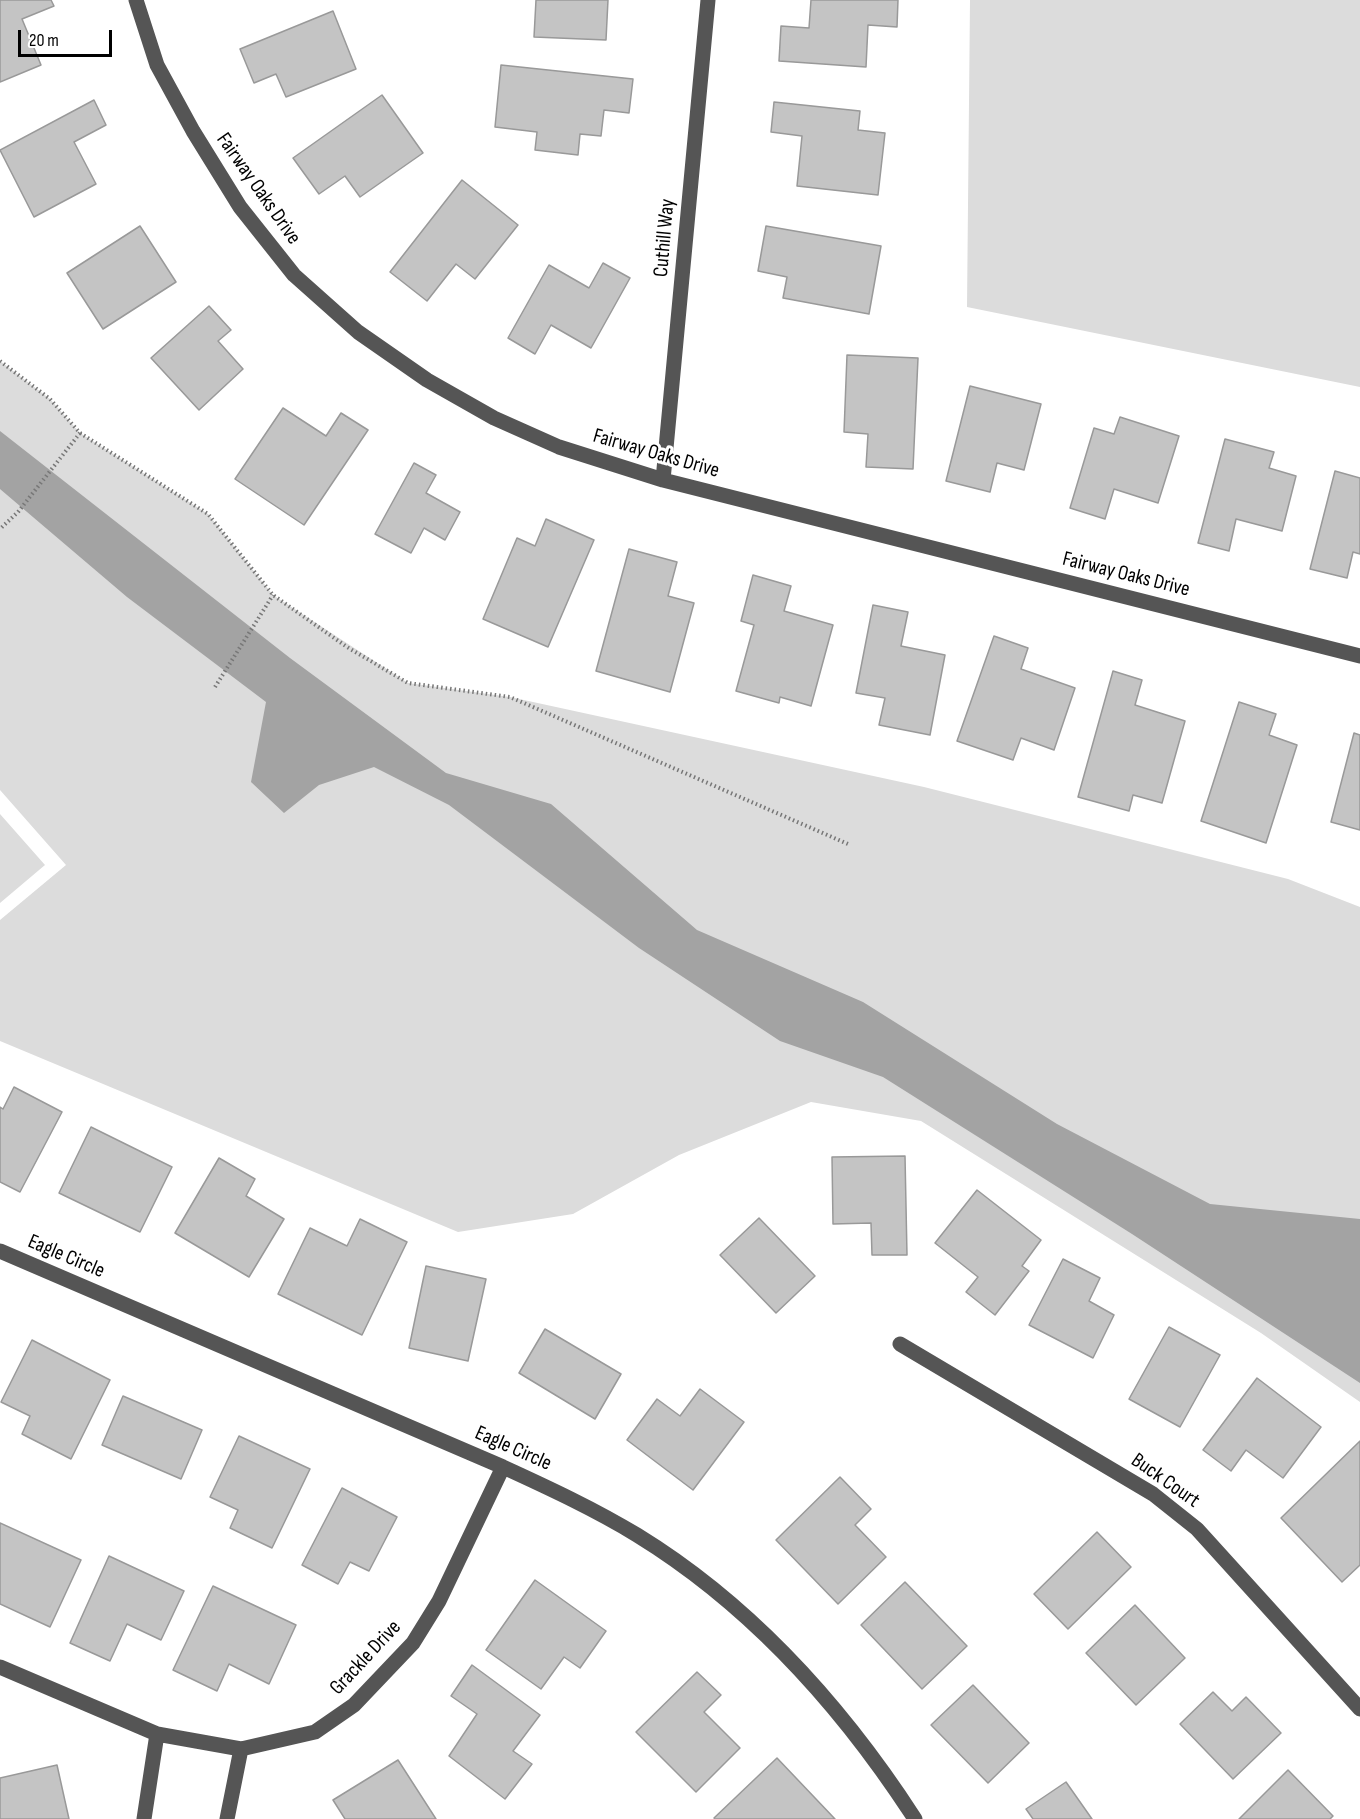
<!DOCTYPE html>
<html>
<head>
<meta charset="utf-8">
<style>
	body { margin:0 }
	#map { position:relative; width:1360px; height:1819px; overflow:hidden; background:#fff; font-family:"Sofia Sans Condensed",sans-serif }
	canvas { display:block }
	.scale { position:absolute; left:18px; top:30px; width:94px; height:27px; box-sizing:border-box; border:3px solid #000; border-top:0; padding-left:8px; font-size:18px; line-height:21px; white-space:nowrap; color:#000; -webkit-text-stroke:4px #fff; paint-order:stroke }
</style>
</head>
<body>
<div id="map">
<canvas width="1360" height="1819"></canvas>
<div class="scale">20 m</div>
</div>
<script>
const g = document.querySelector('canvas').getContext('2d');
g.lineJoin = 'round';
function fillPath(path, color) { g.fillStyle = color; g.fill(path, 'evenodd'); }
function stroke(path, color, width, dash) { g.strokeStyle = color; g.lineWidth = width; g.lineCap = dash ? 'butt' : 'round'; g.setLineDash(dash || []); g.stroke(path); }
function write(font, color, halo, rows, align = 'center') {
  g.font = font + ' "Sofia Sans Condensed",sans-serif'; g.lineWidth = 6; g.setLineDash([]); g.textBaseline = 'middle'; g.strokeStyle = halo; g.fillStyle = color; for (const [text, x, y, turn = 0] of rows) {
    g.save(); g.translate(x, y); g.rotate((+turn || 0) * Math.PI / 180); g.textAlign = isNaN(turn) ? turn : align; if (halo) g.strokeText(text, 0, 0); g.fillText(text, 0, 0); g.restore();
  }
}
const green = new Path2D(`
	M970,0H1360V387L967,307Z
	M0,361L50,399L80,433L208,514L273,595L408,683L510,697L924,787L1288,879L1360,907V1402L1261,1333L921,1121L811,1102L679,1155L573,1214L458,1232L0,1041V920L66,865L0,790Z
	M0,814L45,865L0,903Z`);
const water = new Path2D(`
	M0,431L290,658L446,773L551,804L697,930L863,1002L1057,1124L1210,1204L1360,1219V1383L1132,1234L883,1077L780,1041L639,948L449,805L374,767L319,785L284,813L251,782L266,702L127,597L0,489Z`);
const building = new Path2D(`
	M0,0H51L54,6L22,19L41,65L0,82Z
	M536,0H608L606,40L534,37Z
	M811,0H898L897,27L868,25L866,67L779,61L781,26L809,28Z
	M333,11L356,69L286,97L276,74L254,83L240,49Z
	M501,65L633,79L629,113L604,110L601,136L580,134L578,155L535,150L537,132L495,127Z
	M382,95L423,153L360,197L345,176L319,194L293,158Z
	M94,100L106,125L74,142L96,184L34,217L0,150Z
	M774,102L860,111L858,130L885,133L878,195L797,186L802,136L771,132Z
	M462,180L518,225L475,279L456,264L427,301L390,272Z
	M140,226L176,282L103,329L67,273Z
	M766,226L881,246L869,314L783,298L787,277L758,271Z
	M603,263L630,278L591,348L551,325L535,354L508,338L549,265L589,288Z
	M209,306L231,330L218,341L243,369L199,410L151,358Z
	M847,355L918,358L913,469L866,467L868,434L844,432Z
	M970,386L1041,404L1024,470L997,463L990,492L946,481Z
	M283,408L326,436L341,413L368,430L304,525L235,479Z
	M1120,417L1179,436L1158,503L1114,489L1105,519L1070,508L1094,428L1114,434Z
	M1225,439L1274,452L1269,468L1296,476L1282,531L1236,519L1229,551L1198,543Z
	M414,463L436,475L426,493L460,512L445,540L424,528L411,553L375,534Z
	M1335,471L1360,478V554L1353,552L1347,578L1310,569Z
	M546,519L594,540L548,647L483,619L517,538L535,546Z
	M629,549L677,562L668,596L694,603L670,692L596,671Z
	M753,575L791,586L784,611L833,625L811,706L780,697L779,703L736,691L754,625L741,621Z
	M873,605L908,612L901,646L945,655L930,735L879,725L885,698L856,693Z
	M994,636L1028,648L1021,669L1075,688L1054,750L1021,738L1013,760L957,741Z
	M1113,671L1142,680L1135,705L1185,721L1162,803L1133,795L1129,811L1078,797Z
	M1239,702L1276,714L1269,735L1297,745L1266,843L1201,821Z
	M1354,733L1360,735V830L1331,822Z
	M14,1087L62,1112L20,1192L0,1182V1107L3,1109Z
	M91,1127L172,1167L140,1232L59,1193Z
	M905,1156L907,1255H872L871,1223L833,1224L832,1157Z
	M219,1158L255,1179L246,1196L284,1219L249,1277L175,1233Z
	M977,1190L1041,1240L1022,1266L1029,1271L995,1315L966,1292L978,1277L935,1243Z
	M759,1218L815,1276L776,1313L720,1255Z
	M360,1219L407,1242L362,1335L278,1294L310,1228L347,1246Z
	M1063,1259L1100,1278L1089,1301L1114,1315L1093,1358L1029,1325Z
	M426,1266L486,1279L468,1361L409,1348Z
	M1169,1327L1220,1355L1180,1427L1129,1399Z
	M545,1329L621,1374L595,1419L519,1373Z
	M32,1340L110,1380L71,1459L22,1434L30,1416L1,1402Z
	M1257,1378L1321,1427L1283,1478L1246,1450L1231,1471L1203,1450Z
	M700,1389L744,1422L693,1490L627,1440L657,1399L680,1416Z
	M123,1396L202,1430L181,1479L102,1445Z
	M239,1436L310,1469L272,1548L230,1528L238,1510L210,1497Z
	M1360,1441V1565L1342,1582L1281,1518Z
	M840,1477L871,1509L855,1525L886,1557L838,1604L776,1540Z
	M342,1488L397,1517L369,1571L350,1562L338,1584L302,1565Z
	M0,1523L81,1560L50,1627L0,1604Z
	M1097,1532L1131,1567L1068,1629L1034,1594Z
	M109,1556L184,1591L161,1640L127,1624L110,1661L70,1643Z
	M535,1580L606,1631L580,1668L564,1657L541,1689L486,1650Z
	M905,1582L967,1646L922,1689L861,1625Z
	M213,1586L296,1625L269,1684L229,1664L217,1691L173,1670Z
	M1135,1605L1185,1658L1136,1705L1086,1653Z
	M472,1665L540,1715L513,1751L532,1764L505,1799L449,1756L477,1714L451,1696Z
	M697,1672L721,1695L704,1712L740,1748L696,1792L636,1732Z
	M973,1685L1029,1743L988,1783L931,1725Z
	M1213,1692L1232,1711L1246,1697L1281,1733L1233,1779L1180,1724Z
	M777,1758L835,1819H715L714,1818Z
	M398,1760L436,1819H345L333,1800Z
	M57,1765L69,1819H0V1778Z
	M1288,1770L1333,1816L1330,1819H1239Z
	M1066,1782L1092,1819H1033L1026,1809Z`);
const path = new Path2D(`
	M0,361L50,399L80,433L18,512L0,529
	M80,433L208,514L273,595L347,647L408,683L510,697L848,844
	M215,687L273,595`);
const minor = new Path2D(`
	M136,0L157,65L193,131L240,207L294,275L358,332L427,380L494,418L559,447L663,480L1360,656
	M663,480L708,0
	M0,1251L503,1467C549,1488 594,1509 637,1535C751,1605 843,1708 915,1819
	M900,1344L1153,1494L1197,1529L1360,1709
	M0,1667L157,1734L241,1749L315,1732L354,1705L413,1643L439,1601L503,1467
	M144,1819L157,1734
	M227,1819L241,1749`);
const streetNames = [
	["Fairway Oaks Drive",258,189,55],
	["Cuthill Way",665,238,-85],
	["Fairway Oaks Drive",656,454,16],
	["Fairway Oaks Drive",1126,575,14],
	["Eagle Circle",66,1257,23],
	["Eagle Circle",513,1449,24],
	["Buck Court",1165,1481,35],
	["Grackle Drive",366,1658,-47]
];
fillPath(green, '#dcdcdc');
fillPath(water, '#a3a3a3');
fillPath(building, '#c4c4c4');
stroke(building, '#999', 1.5);
stroke(path, '#777', 4, [1.5, 3]);
stroke(minor, '#555', 15);
write('21px', '#000', '#fff', streetNames);
</script>
</body>
</html>
